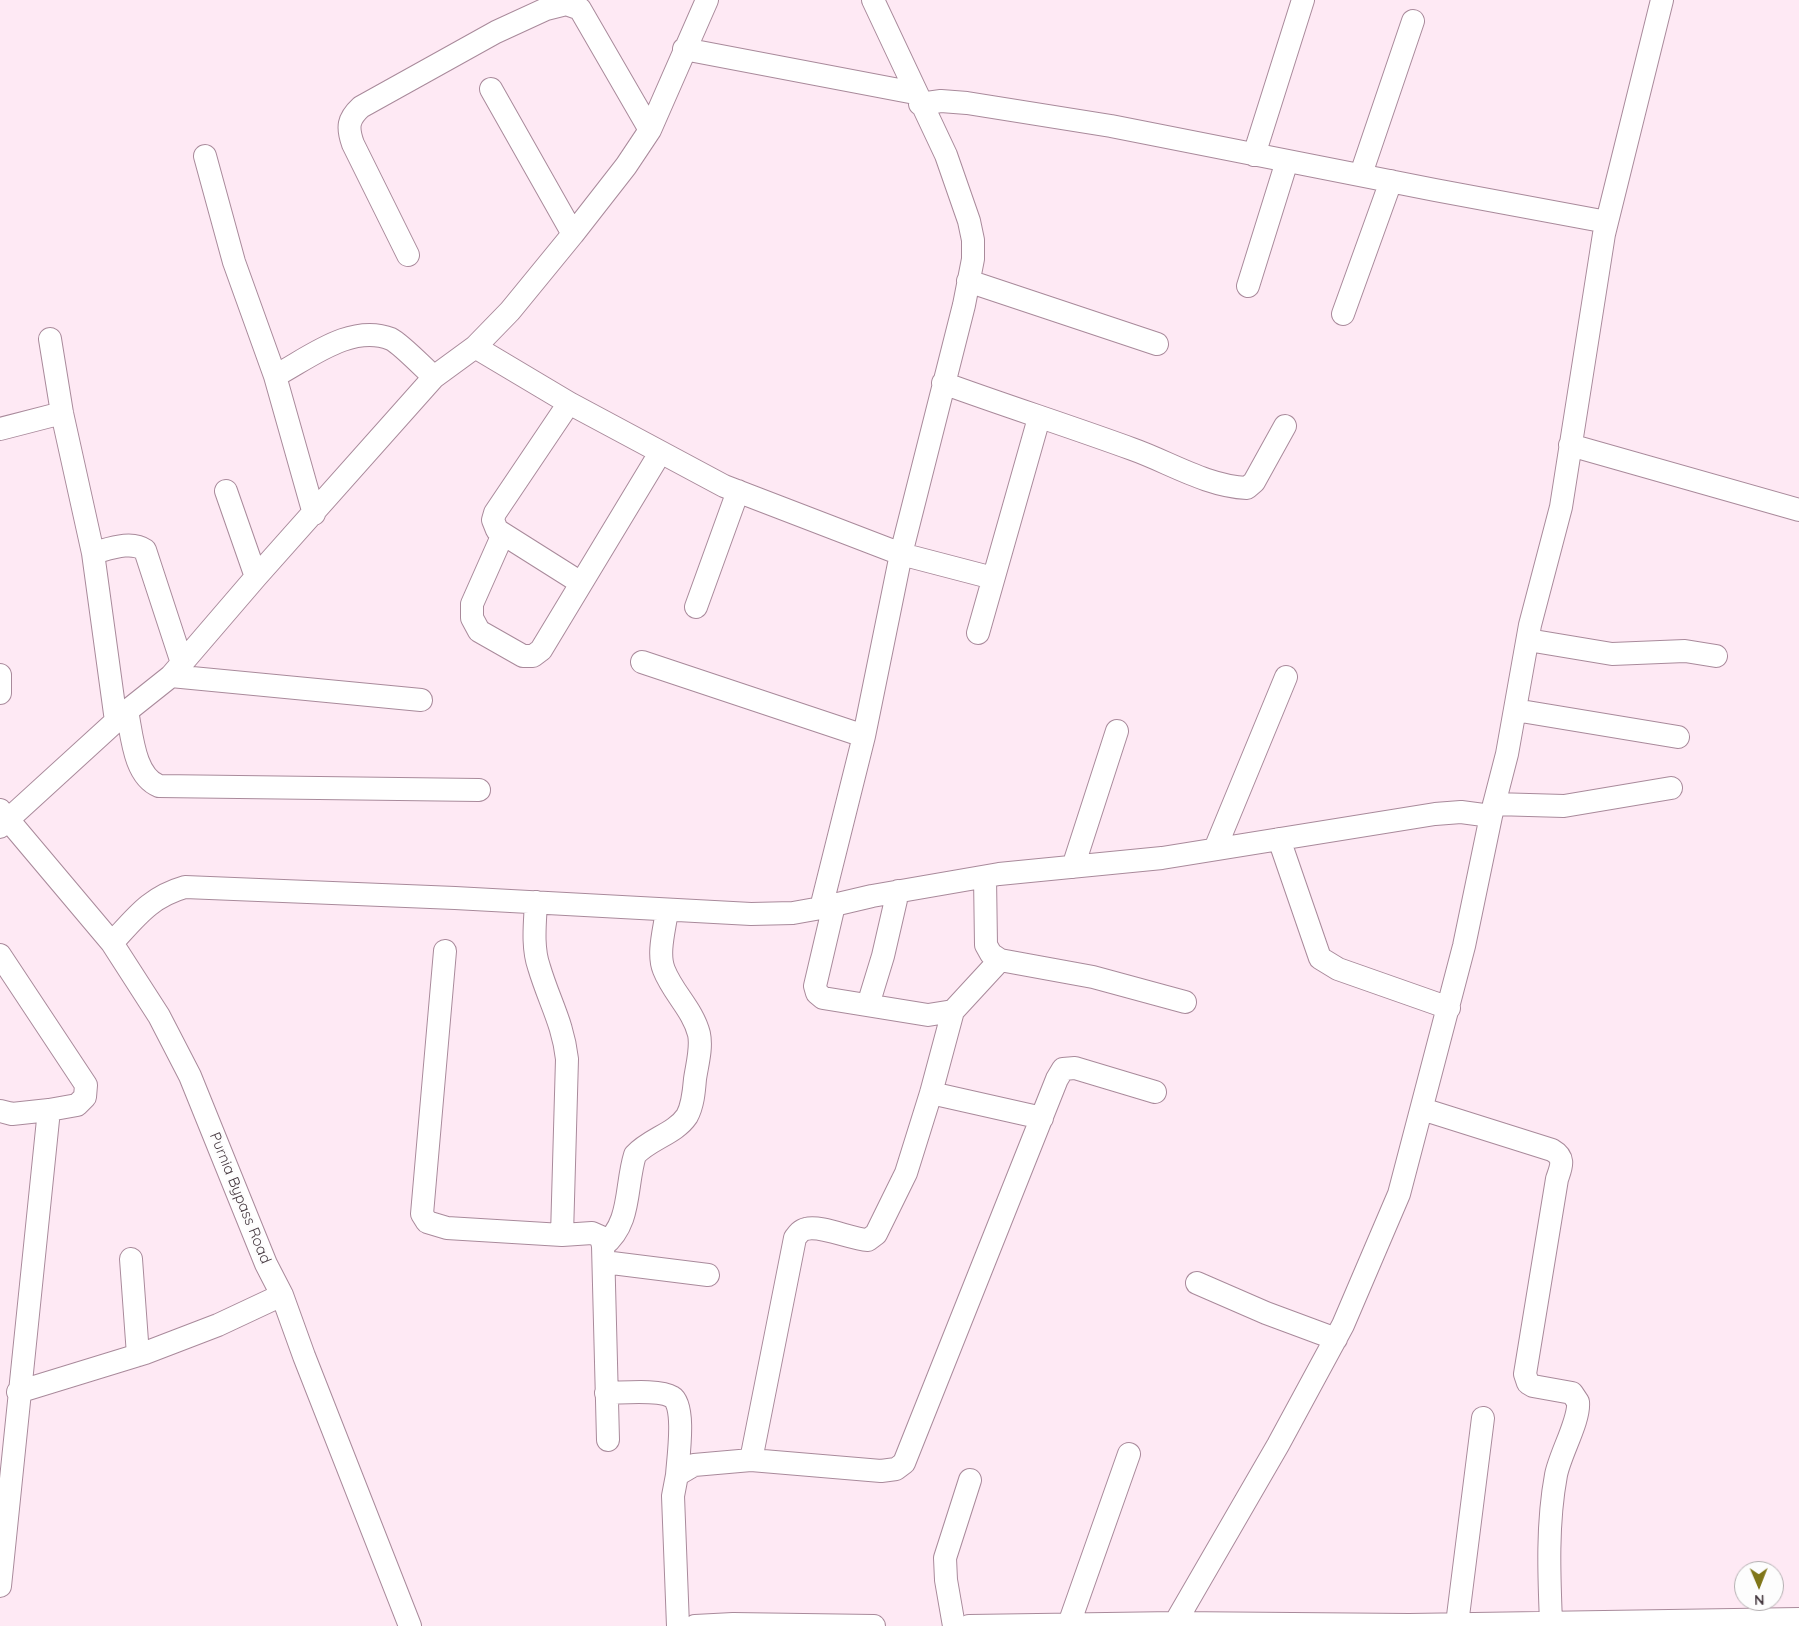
<!DOCTYPE html>
<html>
<head>
<meta charset="utf-8">
<style>
	body { margin:0 }
	#map { position:relative; width:1799px; height:1626px; overflow:hidden; background:#fee9f4; font-family:Quicksand,sans-serif }
	canvas { display:block }
	.north { position:absolute; left:1734px; top:1561px; width:50px; height:50px; box-sizing:border-box; background:#fdfdfd; border:1px solid #b4afb1; border-radius:50%; rotate:179deg; font-size:14px; font-weight:700; line-height:20px; text-align:center; color:#463940 }
	.north::after { content:''; display:block; margin:auto; width:18px; height:22px; background:#807619; clip-path:polygon(50% 0,100% 100%,50% 72%,0 100%) }
</style>
</head>
<body>
<div id="map">
<canvas width="1799" height="1626"></canvas>
<div class="north">N</div>
</div>
<script>
const g = document.querySelector('canvas').getContext('2d');
g.lineJoin = 'round';
function stroke(path, color, width, dash) { g.strokeStyle = color; g.lineWidth = width; g.lineCap = dash ? 'butt' : 'round'; g.setLineDash(dash || []); g.stroke(path); }
function write(font, color, halo, rows, align = 'center') {
  g.font = font + ' Quicksand,sans-serif'; g.lineWidth = 5; g.setLineDash([]); g.textBaseline = 'middle'; g.strokeStyle = halo; g.fillStyle = color; for (const [text, x, y, turn = 0] of rows) {
    g.save(); g.translate(x, y); g.rotate((+turn || 0) * Math.PI / 180); g.textAlign = isNaN(turn) ? turn : align; if (halo) g.strokeText(text, 0, 0); g.fillText(text, 0, 0); g.restore();
  }
}
const minor = new Path2D(`
	M684,49L915,93
	M491,89L573,234
	M920,104L941,101L967,103L1111,126L1435,190L1607,222
	M1254,155L1303,0
	M205,156L234,262L275,376L314,514
	M1361,174L1413,21
	M408,255L353,144C347,127 348,119 361,107L496,32L546,9L566,4L580,9L650,130
	M968,281L1157,344
	M1248,286L1287,161
	M1343,314L1391,181
	M50,339L62,413L93,553L116,721
	M475,347L569,403L724,486L901,554L993,578
	M275,376C309,358 351,323 391,339C401,344 425,369 434,377
	M943,383C1006,406 1069,426 1132,449C1169,462 1206,486 1247,488L1254,482L1285,426
	M569,403L495,513L493,520L497,530L581,583
	M0,429L62,413
	M1570,445L1799,510
	M226,491L256,577
	M503,534L472,604V618L479,631L523,656H533L541,650L660,453
	M93,553C109,549 131,540 145,550L182,663
	M696,607L738,491
	M978,633L1039,418
	M1528,640L1612,654L1685,651L1716,656
	M642,662L864,736
	M0,675V693
	M171,676L421,700
	M1515,710L1678,737
	M127,711C132,735 134,776 159,786L479,790
	M1494,804L1564,806L1671,788
	M0,810L112,943L159,1016L190,1076L266,1264L282,1295L304,1356L410,1626
	M0,827L127,711L171,676L256,577L434,377L475,347L510,311L573,234L626,166L650,130L707,0
	M1279,839L1320,958L1338,969L1449,1008
	M1215,849L1286,677
	M1073,867L1117,731
	M985,877L986,945L991,954L1000,960L1093,977L1185,1002
	M536,902C535,923 532,947 539,967C549,1001 563,1023 567,1059L562,1235
	M834,905L815,986L817,993L823,998L928,1015L953,1011L1000,960
	M821,908L872,896L999,874L1162,858L1435,814L1461,812L1491,816
	M112,943C136,917 150,897 185,887L455,898L751,914L793,913L821,908L864,736L901,554L964,305L973,259V240L969,221L946,155L873,0
	M445,951L422,1214L427,1222L447,1228L562,1235L592,1233L601,1237L603,1246L608,1440
	M0,955L86,1085L85,1097L77,1105L49,1110L12,1114L0,1111
	M868,1005L883,956L898,891
	M931,1093L1042,1118
	M1422,1109L1552,1150C1566,1158 1561,1167 1557,1179L1525,1374L1528,1383L1533,1386L1572,1393L1578,1402C1580,1420 1560,1454 1556,1475C1547,1523 1549,1574 1551,1622
	M603,1246C632,1223 625,1187 635,1155C649,1139 675,1134 687,1116C693,1105 694,1091 695,1079C697,1065 702,1048 699,1034C693,1010 673,993 664,970C657,953 665,928 667,910
	M131,1259L138,1355
	M604,1262L708,1275
	M1197,1283L1266,1313L1336,1339
	M18,1392L145,1353L218,1325L282,1295
	M606,1393C622,1393 659,1389 672,1397C686,1405 678,1459 677,1475
	M751,1460L795,1238C798,1234 801,1230 806,1229C821,1225 851,1239 868,1240L876,1234L906,1173L931,1093L953,1011
	M0,1586L49,1110
	M1175,1623L1278,1445L1343,1325L1399,1194L1464,946L1491,816L1507,754L1530,625L1561,507L1604,234L1662,0
	M1069,1624L1129,1454
	M1457,1624L1483,1418
	M678,1626L673,1496L677,1475L694,1465L751,1460L881,1471L896,1469L904,1463L1057,1079L1063,1069L1075,1068L1155,1092
	M695,1626L733,1624L874,1626
	M954,1626L946,1580L945,1558L970,1480
	M969,1626L1175,1623L1409,1625L1799,1619`);
const streetNames = [
	["Purnia Bypass Road",240,1198,68]
];
stroke(minor, '#a98a9b', 24);
stroke(minor, '#fff', 22);
write('15px', '#463940', '#fdfdfd', streetNames);
</script>
</body>
</html>
